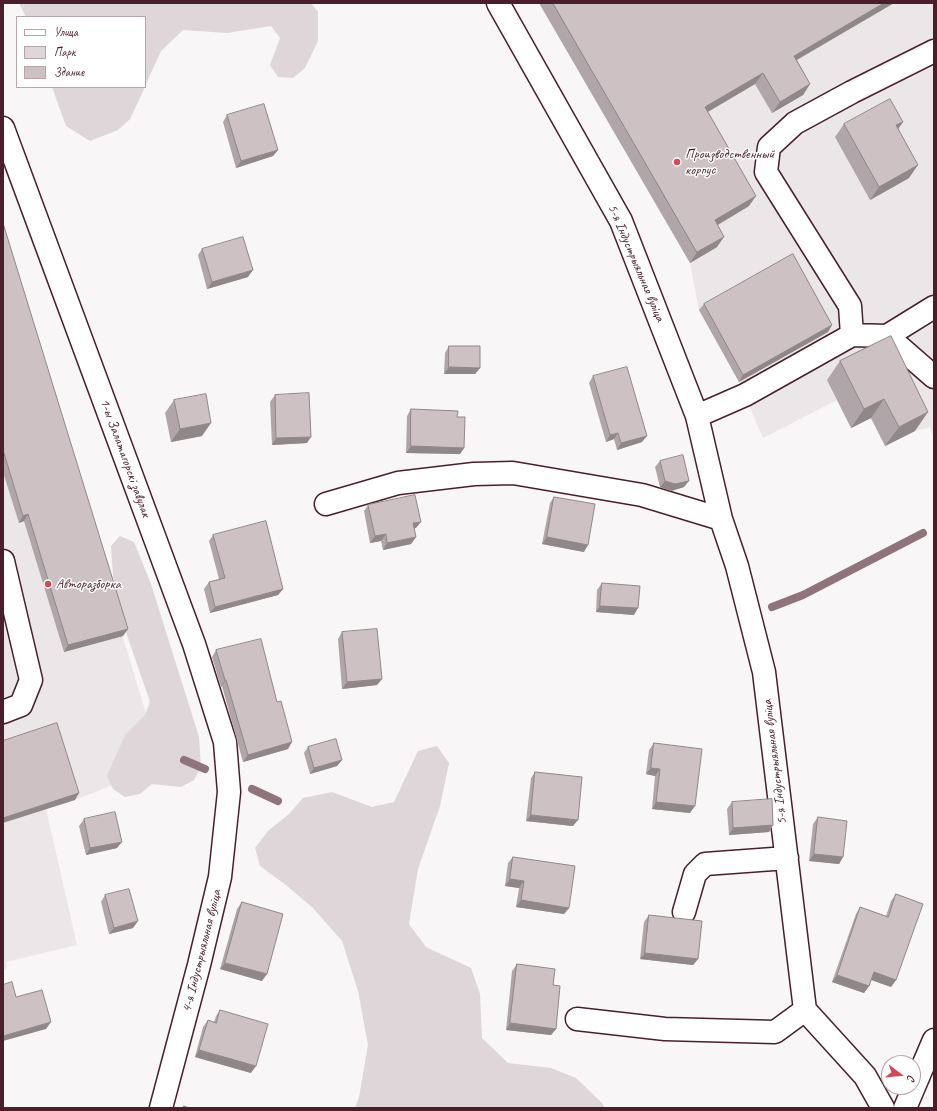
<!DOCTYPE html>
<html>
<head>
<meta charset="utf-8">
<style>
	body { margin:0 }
	#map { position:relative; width:937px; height:1111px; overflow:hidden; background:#f8f6f7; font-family:Caveat,sans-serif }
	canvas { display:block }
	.frame { position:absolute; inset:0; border:4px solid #4a1f2b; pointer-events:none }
	.legend { position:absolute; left:16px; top:16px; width:130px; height:72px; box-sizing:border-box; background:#fff; border:1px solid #b7a5aa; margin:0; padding:5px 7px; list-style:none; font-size:12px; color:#4a1f2b }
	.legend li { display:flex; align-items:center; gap:8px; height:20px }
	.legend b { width:20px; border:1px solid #b7a5aa }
	.north { position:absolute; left:881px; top:1055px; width:40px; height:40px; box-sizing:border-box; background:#fff; border:1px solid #b7a5aa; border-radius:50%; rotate:106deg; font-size:11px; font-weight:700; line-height:16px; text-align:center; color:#4a1f2b }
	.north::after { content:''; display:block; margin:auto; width:14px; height:18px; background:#d1495b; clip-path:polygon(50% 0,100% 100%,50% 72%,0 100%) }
</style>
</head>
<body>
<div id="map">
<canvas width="937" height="1111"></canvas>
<div class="frame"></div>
<ul class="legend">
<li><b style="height:5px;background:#fff"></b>Улица</li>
<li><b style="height:11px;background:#ded6d9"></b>Парк</li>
<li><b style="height:11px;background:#cdc1c4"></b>Здание</li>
</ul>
<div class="north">С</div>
</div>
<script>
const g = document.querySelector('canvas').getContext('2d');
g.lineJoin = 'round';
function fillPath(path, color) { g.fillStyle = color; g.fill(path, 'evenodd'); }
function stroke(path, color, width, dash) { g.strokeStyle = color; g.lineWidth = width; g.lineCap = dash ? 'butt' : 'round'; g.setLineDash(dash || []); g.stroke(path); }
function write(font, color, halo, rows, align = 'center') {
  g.font = font + ' Caveat,sans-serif'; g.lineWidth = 3; g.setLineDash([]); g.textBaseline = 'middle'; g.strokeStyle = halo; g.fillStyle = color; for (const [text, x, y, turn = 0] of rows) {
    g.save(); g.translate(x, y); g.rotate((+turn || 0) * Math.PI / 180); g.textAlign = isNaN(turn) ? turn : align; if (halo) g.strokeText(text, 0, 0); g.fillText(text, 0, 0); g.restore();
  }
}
const built = new Path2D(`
	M539,3H934V439L930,427L915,431L885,446L871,418L851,428L837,400L763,438L739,382L699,310L690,263Z
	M3,244L158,753L140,774L75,800L46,809L77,945L6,962L7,968L3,970Z`);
const green = new Path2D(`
	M19,3H311L318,12V41L305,68L293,78L278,77L270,65L280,38L271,26L227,33L183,30L161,51L145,86V17H26Z
	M52,87H145L130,119L118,130L90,141L66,126Z
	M120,536L134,542L151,584L199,737L201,767L194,780L181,787L152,784L140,794L125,797L113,789L107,776L125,735L145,715L150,702L126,632L113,576L111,546Z
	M437,746L449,763L440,806L418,869L409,924L426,947L471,968L480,994L482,1038L508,1063L551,1068L576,1078L601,1102L605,1108H355L359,1097L368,1045L358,991L342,941L313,908L286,885L260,866L255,848L268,831L289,814L303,798L332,792L372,807L394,802L418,751Z`);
const stream = new Path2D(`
	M772,607L803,595L923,533
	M184,760L205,769
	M252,789L278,801`);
const minor = new Path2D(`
	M498,3L621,221L697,416L721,519L737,566L764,672L805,1010
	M3,128L194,644L225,742L229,792L220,877L199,965L161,1108
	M852,335L887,336L934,377
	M887,336L934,307
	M697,416L745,395L852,335L850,306L766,172L769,147L795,123L852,92L934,51
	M326,504L398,483L474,474L513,473L642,495L721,519
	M3,561L31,680L21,705L3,712
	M684,912L695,874L705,864L787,858
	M805,1010L865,1076L883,1108
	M577,1019L665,1029L775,1032L805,1010
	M905,1108L934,1040`);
const wall = new Path2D(`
	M539,3H894L797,60L810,84L803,95L772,113L755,84L708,112L749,206L718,225L717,247L690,263Z
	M227,115L278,150L273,156L236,168L223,122Z
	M903,122L898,129L909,178L870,200L835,137L844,124Z
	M3,223L123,636L64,652L24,521L19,523L3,472Z
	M202,249L248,277L207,289L198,255Z
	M704,304L832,325L828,332L739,382L699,310Z
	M891,336L915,431L885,446L871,418L851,428L827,380L840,361Z
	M449,346L480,368L475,374H444L445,353Z
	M593,376L642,442L617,450L614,439L606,442L589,383Z
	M275,395L307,443L272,445L270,402Z
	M174,400L202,436L171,442L165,413Z
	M411,409L457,417L464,448L460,454L406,453L407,416Z
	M660,461L684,487L671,491L660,487L655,467Z
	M554,497L584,552L542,544L550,503Z
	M368,505L416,528H414L416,537L411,544L383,550L381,541L370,543L364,511Z
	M213,535L283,589L278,595L210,613L204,589L209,582L219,579L209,541Z
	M602,583L634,615L596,612L597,590Z
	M342,632L382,679L377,685L342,689L338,639Z
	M216,650L288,749L243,762L222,686L221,687L212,657Z
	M654,743L690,813L652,809L655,776L646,774L649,750Z
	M308,747L342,760L337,766L310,774L304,753Z
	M535,772L573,826L526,821L531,778Z
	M732,802L773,825L769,832L729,835L727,809Z
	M818,817L843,857L839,864L809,861L813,824Z
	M84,819L117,848L86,855L79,826Z
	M513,857L569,908L564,914L516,907L519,888L505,886L508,863Z
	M896,894V980L891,987L871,980L869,986L864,993L832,982L856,914L860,907L886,916L891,901Z
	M105,895L133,928L109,934L101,902Z
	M242,902L262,981L220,969L237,909Z
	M649,915L698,959L693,965L640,959L644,922Z
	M517,964L553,985L556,1029L551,1035L506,1030L512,971Z
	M220,1010L251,1073L195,1057L203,1027L208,1020L214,1022L216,1016Z`);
const shadedWall = new Path2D(`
	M884,3H894L786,66L794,56Z
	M763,73L755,84L697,118L705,107Z
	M810,84L803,95L772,113L780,102Z
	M903,122L894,135L896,125Z
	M278,150L273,156L236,168L241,161Z
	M918,165L909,178L870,200L879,187Z
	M756,196L749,206L707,231L715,220Z
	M724,237L717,247L690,263L697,252Z
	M253,270L248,277L207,289L212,282Z
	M832,325L828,332L739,382L743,375Z
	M449,367L480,368L475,374H444Z
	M884,399L871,418L851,428L864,409Z
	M928,412L915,431L885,446L899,427Z
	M211,423L202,436L171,442L180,429Z
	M618,433L614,439L606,442L610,435Z
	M647,436L642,442L617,450L621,443Z
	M311,437L307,443L272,445L276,438Z
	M411,446L464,448L460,454L406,453Z
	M665,481H689L684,487L671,491L660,487Z
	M28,514L24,521L19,523L23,516Z
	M421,522L416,528L409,530L413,523Z
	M386,534L381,541L370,543L375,536Z
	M416,537L411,544L383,550L387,543Z
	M547,537L588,545L584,552L542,544Z
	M283,589L278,595L210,613L215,607Z
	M600,606L638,608L634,615L596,612Z
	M128,629L123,636L64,652L68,645Z
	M382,679L377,685L342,689L347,682Z
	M225,680H226L222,686L221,687Z
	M292,742L288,749L243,762L248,755Z
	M342,760L337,766L310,774L314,768Z
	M651,768L660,769L655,776L646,774Z
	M79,793L75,800L3,823V818Z
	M656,802L695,806L690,813L652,809Z
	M531,815L578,820L573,826L526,821Z
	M773,825L769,832L729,835L733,828Z
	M122,842L117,848L86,855L90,848Z
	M814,854L843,857L839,864L809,861Z
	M510,879L524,881L519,888L505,886Z
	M521,900L569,908L564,914L516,907Z
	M138,921L133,928L109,934L114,928Z
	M645,953L698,959L693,965L640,959Z
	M225,963L267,974L262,981L220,969Z
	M874,972L896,980L891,987L869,979Z
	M837,975L869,986L864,993L832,982Z
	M51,1022L46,1029L3,1041V1036Z
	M510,1023L556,1029L551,1035L506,1030Z
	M199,1050L256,1066L251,1073L195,1057Z`);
const building = new Path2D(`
	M553,3H884L794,56L810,84L780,102L763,73L705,107L756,196L715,220L724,237L697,252Z
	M890,99L903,122L896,125L918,165L879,187L844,124Z
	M264,104L278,150L241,161L227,115Z
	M3,223L128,629L68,645L28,514L23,516L3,450Z
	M243,237L253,270L212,282L202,249Z
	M793,254L832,325L743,375L704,304Z
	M891,336L928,412L899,427L884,399L864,409L840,361Z
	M449,346H480V368L449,367Z
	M627,367L647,436L621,443L618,433L610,435L593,376Z
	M309,393L311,437L276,438L275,395Z
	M206,394L211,423L180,429L174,400Z
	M411,409L458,411L457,417H465L464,448L411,446Z
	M683,455L689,481L675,484L665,481L660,461Z
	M415,495L421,522L413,523L416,537L387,543L386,534L375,536L368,505Z
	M554,497L595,504L588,545L547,537Z
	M266,521L283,589L215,607L209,582L225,578L213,535Z
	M602,583L640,586L638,608L600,606Z
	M377,629L382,679L347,682L342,632Z
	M261,639L277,702L281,701L292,742L248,755L226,680H225L216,650Z
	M57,723L79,793L3,818V741Z
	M336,739L342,760L314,768L308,747Z
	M654,743L702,749L695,806L656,802L660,769L651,768Z
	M535,772L582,777L578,820L531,815Z
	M772,799L773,825L733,828L732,802Z
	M115,812L122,842L90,848L84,819Z
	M818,817L847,821L843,857L814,854Z
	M513,857L575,866L569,908L521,900L524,881L510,879Z
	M129,889L138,921L114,928L105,895Z
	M896,894L923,904L896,980L874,972L869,986L837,975L860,907L888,917Z
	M242,902L283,914L267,974L225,963Z
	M649,915L702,921L698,959L645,953Z
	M517,964L555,969L553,985L560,986L556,1029L510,1023Z
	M12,982L16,997L42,990L51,1022L3,1036V985Z
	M220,1010L268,1024L256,1066L199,1050L208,1020L216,1023Z
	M184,1106L189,1108H183Z`);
const markers = [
	[677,162,4,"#d1495b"],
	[48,584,4,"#d1495b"]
];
const poiNames = [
	["Производственный",685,154],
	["корпус",685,170],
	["Авторазборка",56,584]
];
const streetNames = [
	["5-я Індустрыяльная вуліца",636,263,67],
	["1-ы Залатагорскі завулак",125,458,70],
	["5-я Індустрыяльная вуліца",775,762,-97],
	["4-я Індустрыяльная вуліца",202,951,-76]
];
fillPath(built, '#ebe6e8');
fillPath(green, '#ded6d9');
stroke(stream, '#8f747b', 8);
stroke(minor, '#4a1f2b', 25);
stroke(minor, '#fff', 22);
fillPath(wall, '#b0a6a9');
fillPath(shadedWall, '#908789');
fillPath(building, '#cdc1c4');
stroke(building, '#908789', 1);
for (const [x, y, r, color] of markers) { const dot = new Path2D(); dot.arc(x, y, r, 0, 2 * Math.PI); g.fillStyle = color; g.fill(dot); stroke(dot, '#fff', 1.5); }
write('14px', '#4a1f2b', '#fff', poiNames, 'left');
write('14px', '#4a1f2b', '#fff', streetNames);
</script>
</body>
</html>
